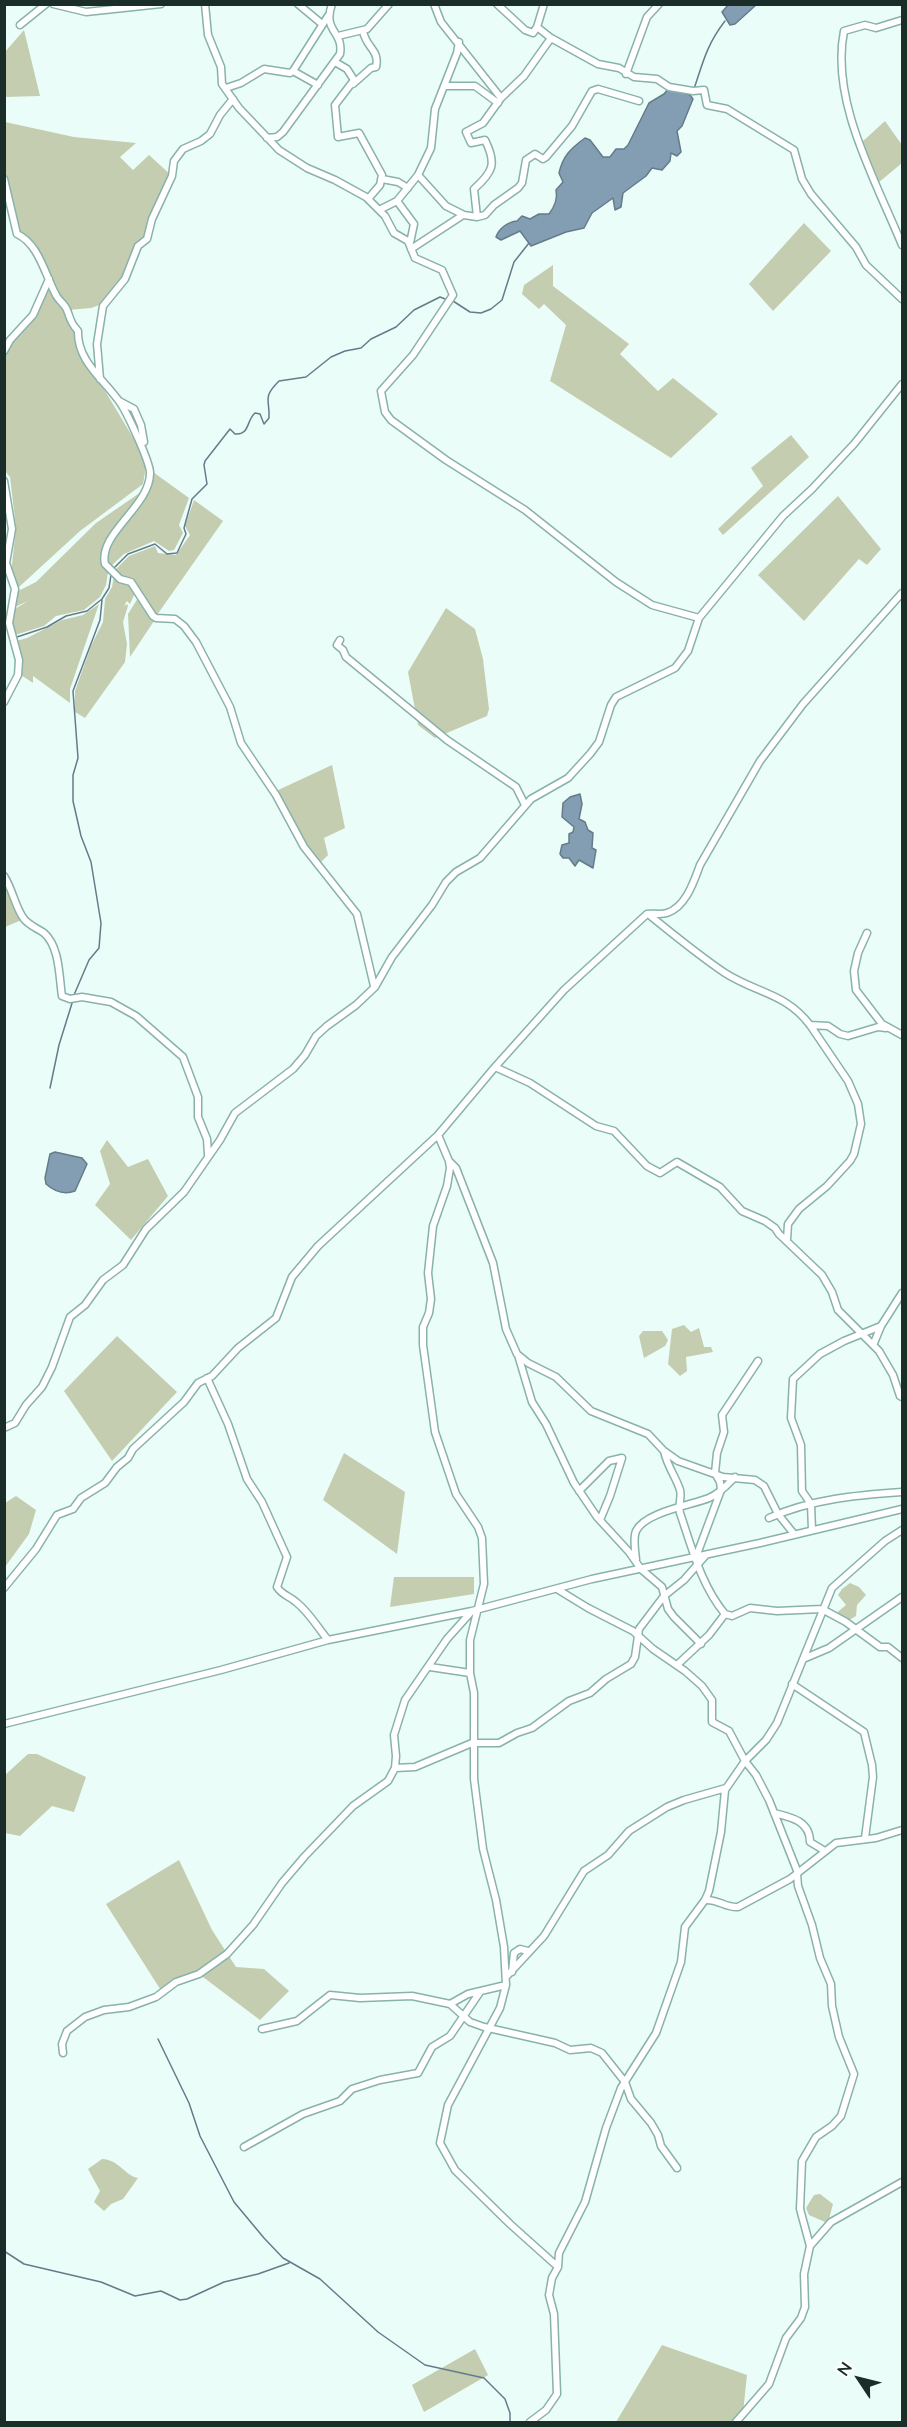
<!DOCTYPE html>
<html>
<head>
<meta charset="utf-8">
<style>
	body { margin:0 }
	#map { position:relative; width:907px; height:2427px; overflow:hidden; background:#ebfdf9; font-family:Lato,sans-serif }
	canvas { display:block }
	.frame { position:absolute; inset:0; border:6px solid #1b2d29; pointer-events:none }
	.north { position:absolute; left:829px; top:2349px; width:60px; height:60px; -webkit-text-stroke:4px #fff; paint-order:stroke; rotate:305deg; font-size:16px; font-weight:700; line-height:24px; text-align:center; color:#1b2d29 }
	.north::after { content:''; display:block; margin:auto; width:21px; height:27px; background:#1b2d29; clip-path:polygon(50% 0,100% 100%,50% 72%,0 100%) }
</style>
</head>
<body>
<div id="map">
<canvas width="907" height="2427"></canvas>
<div class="frame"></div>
<div class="north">N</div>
</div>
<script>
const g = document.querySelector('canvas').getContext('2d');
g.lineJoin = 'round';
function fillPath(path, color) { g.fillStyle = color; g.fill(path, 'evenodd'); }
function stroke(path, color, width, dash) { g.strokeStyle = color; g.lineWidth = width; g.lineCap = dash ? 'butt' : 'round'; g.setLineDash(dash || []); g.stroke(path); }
const green = new Path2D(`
	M24,30L40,96L5,97V52Z
	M885,121L902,145V163L878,183L862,142Z
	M5,122L74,137L136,143L120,157L133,170L149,155L172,176L147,239L138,246L130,268L105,303L91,308L68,310L78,331L77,344L147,461L143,484L80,531L19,587L11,573L16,528L10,477L5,471V351L28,321L49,279L24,238L17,234L5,179Z
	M804,223L831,251L773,311L749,284Z
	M553,265V286L629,344L620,354L658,391L673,378L718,414L671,458L550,381L566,325L544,304L539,309L522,294L524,285Z
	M791,435L809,457L723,535L718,529L763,486L751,468Z
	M153,472L189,498L179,525L183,533L174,550L169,551L154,541L124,554L110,567C97,541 140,513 149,491C151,486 152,478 153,472Z
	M141,492L102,548L101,564L108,572L106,585L100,597L84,610L56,616L44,626L15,635L12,623L13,610L28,601L15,607L18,591L36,582L96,523Z
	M838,496L881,549L867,565L859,559L804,621L758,575Z
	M194,500L223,521L157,615L133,578L121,576L116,569L129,556L155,546L158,553L176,555L190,535L185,526Z
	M114,576L120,582L128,583L135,593L130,604L127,601L124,606L127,604L128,606L123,622L127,644L125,662L85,718L75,712V691L91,646L103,622L105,599L112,587Z
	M138,598L154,621L130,657L128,614Z
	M99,604L70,689V703L33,676V683L21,675L16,641L27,638L62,620L83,615Z
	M446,608L475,629L483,659L489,709L487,716L435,738L418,725L408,672Z
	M332,765L345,828L324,838L328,855L319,864L304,847L274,792Z
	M4,876L24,919L5,927H4Z
	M107,1140L128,1167L148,1159L168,1196L131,1240L95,1205L110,1184L100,1151Z
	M684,1325L691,1332L699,1328L704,1347H711L713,1352L686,1357L687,1371L680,1376L668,1364L672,1329Z
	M643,1331H662L668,1340L665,1346L644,1358L639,1336Z
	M117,1336L177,1392L112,1461L64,1391Z
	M344,1453L405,1492L397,1554L323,1500Z
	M16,1496L36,1510L29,1534L5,1567V1503Z
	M394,1577H474V1594L390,1607Z
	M850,1583L859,1587L866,1595L857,1605L856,1616L846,1622L834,1615L846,1605L838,1595L842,1589Z
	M28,1754H37L86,1777L74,1812L52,1806L20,1836L5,1833V1775Z
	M179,1860L212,1930L236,1967L264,1969L289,1991L260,2020L199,1974L183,1979L162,1992L106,1904Z
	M102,2159C120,2160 125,2176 138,2178L123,2199L111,2204L104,2211L94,2202L100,2191L88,2169Z
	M820,2194L833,2204L829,2219L825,2222L809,2215L806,2208L814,2195Z
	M662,2345L747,2375L743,2413L736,2422H616Z
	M475,2349L488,2375L424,2412L412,2385Z`);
const water = new Path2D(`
	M729,4H756V5L735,24L730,25L722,12Z
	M669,88L690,95L693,99L682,126L677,131L681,152L677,156L671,153L670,161L662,170L652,168L646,176L623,193L621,207L615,210L613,198L592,213L584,228L566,232L531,246L520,231L501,240L496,237C499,228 508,222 517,221L522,216L530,219L539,214H549C555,206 558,199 556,190L563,182L559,173C563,156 570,149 585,138L590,140L603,157H610L616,149H624L628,145L649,103L664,94Z
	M580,794L582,804L579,819L585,822L588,830L593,833L592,848L596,850L593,868L579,860L575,866L569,858H563L560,854L562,845L569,843V834L573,832L574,827L562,817L563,803L570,797Z
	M55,1152L82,1158L87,1164L75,1191C64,1195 55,1192 46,1184L45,1178L50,1154Z`);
const stream = new Path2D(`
	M694,89C703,62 707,44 725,21
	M453,301L470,312L481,313L491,309L502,300L514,262L529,243
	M114,568L128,554L155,544L167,554L177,553L186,534L184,528L192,499L207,484L204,465L205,461L230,429L235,434C250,435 246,421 255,413L260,414L264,424L269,418C270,399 262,398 279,381L306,377L331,357L345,351L361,348L371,339L396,327L414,310L440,297L448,300
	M14,638L47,627L66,616L87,611L102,599L109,588L111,575
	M74,995L89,960L99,948L101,923L91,862L81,836L73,801V775L78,758L73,691L100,620L102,600
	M50,1088L59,1045L73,1000
	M158,2039L189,2103L200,2136L234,2202L264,2238L283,2258L320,2279L378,2332L425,2365L484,2378L505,2399L510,2413V2422
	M4,2251L24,2264L101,2282L135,2296L161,2291L180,2300L187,2299L224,2282L258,2274L289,2263
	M433,2422H441`);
const street = new Path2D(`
	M53,4L86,12L161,4
	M205,4L208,35L221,67L222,84L239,108L279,150L307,168L335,180L366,197L385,216L394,233L408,241L415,258L442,270L453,295L413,355L381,391L385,412L391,420L446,460L525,510L616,582L652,605L699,618
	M298,4L322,24
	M434,4L441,22L501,98
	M497,4L525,30L533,33L537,27L551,38L598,64L619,68L634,77L657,79L669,87L693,91L704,90L707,105L727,109L794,150L802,179L811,194L856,247L866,265L902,299
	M902,20L876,28L865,25L844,31C830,101 876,181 902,245
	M20,25L46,4
	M537,27L544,4
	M338,36L367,29L389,4
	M335,62L347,69L354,80L335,105L338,137L359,133L382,175L380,185L368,199
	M293,71L318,85
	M626,74L647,17L659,4
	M353,84L371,68L376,67C380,50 366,48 363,31
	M445,86H475L498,103
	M226,88L241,83L264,69L290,73L293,71L328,16
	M267,138L277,137L283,132L340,54C344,31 322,32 332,4
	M418,175L446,206L464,215L477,217L485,215L494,205L518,188L522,183L526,160L535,154L543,159L546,157L572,126L592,91L598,89L639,101
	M4,179L17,234C39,244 45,275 56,295C58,300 65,304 67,310C71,320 70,322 78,331C77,362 105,380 121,404C128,415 149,460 150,472C151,506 98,533 105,564L120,579L131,582L153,616L156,618L175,619L184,626L196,642L230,707L241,743L276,795L304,847L357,914L374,986
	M382,179L398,182L408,188
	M379,210L397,201
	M477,217L474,189C493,172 497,164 485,140L471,143L466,132L483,123L501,98L524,76L551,38
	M410,243L414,224L397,201L418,175L431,148L435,109L457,53L459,42
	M411,249L463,215
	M4,351L10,340L33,315L49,279
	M100,379L97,344L103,306L125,279L138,246L147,239L152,219L172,176L174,161L183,149L201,141L210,134L220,115L233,99
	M119,401L134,409L141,425L144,442
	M4,481L12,529L6,563L15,589L9,623L19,660L18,675L4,702
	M340,640L337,645L343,650L346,657L447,740L516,787L525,805
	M4,876C13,890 15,907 24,919C30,926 37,928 44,933C60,947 59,977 62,996L70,999L82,997L111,1002L136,1016L183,1057L198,1097V1117L207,1139L208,1155
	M648,914C673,934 698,955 725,973C756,993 786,993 810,1025L828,1026L840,1034L848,1036L878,1027L886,1028
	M867,933L858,953L854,971L856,990L882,1024L902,1035
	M495,1067L530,1083L596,1126L614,1131L647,1166L660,1173L677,1162L720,1187L742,1211L765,1221L775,1228L779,1234L822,1275L832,1292L838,1310L879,1351L893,1375L900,1396L902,1397
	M438,1135L449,1161L450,1168L447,1186L433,1226L428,1273L431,1299L429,1313L423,1327V1345L435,1432L456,1494L478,1527L482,1538L484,1584L470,1640V1673L474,1693V1779L483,1849L496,1900L504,1947L506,1985L500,2008L448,2105L440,2143L455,2170L510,2224L558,2267
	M449,1161L456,1168L493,1263L506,1329L517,1354L528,1363L556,1377L591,1411L648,1434L664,1451L678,1461L723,1477L755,1480L764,1486L778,1514L794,1534
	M787,1240L788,1224L799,1209L827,1186L850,1161L854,1154L861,1124L858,1104L848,1081L810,1025
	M874,1343L881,1326L902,1293
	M518,1355L532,1402L546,1424L574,1483L597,1517L629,1552L641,1569L662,1587L668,1609L674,1617L701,1644
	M207,1378L228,1424L247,1479L262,1502L287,1557L277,1587C282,1595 289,1596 296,1602C309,1612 318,1628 328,1640
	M4,1428L15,1423L26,1405L42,1387L52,1367L70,1317L85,1305L103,1280L123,1265L146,1229L184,1192L220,1140L235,1113L293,1069L305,1055L316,1036L327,1026L356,1005L375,987L392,957L432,905L446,882L456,872L480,858L531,799L568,778L590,754L599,742L611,705L616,697L675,668L688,651L699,618L783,516L812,489L854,444L902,384
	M664,1451C667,1466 676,1477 680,1490C682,1497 678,1505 680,1513C692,1548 701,1585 725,1614L732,1616L750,1608L777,1611L822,1609L846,1622L880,1647H888L902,1658
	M579,1491L609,1461L622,1458
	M769,1518C811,1499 858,1495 902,1492
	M600,1520L610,1496L622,1458
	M812,1530L811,1504L802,1491L801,1445L791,1418L793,1379L820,1354L844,1341L881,1326
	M696,1557L721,1490L720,1482L715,1473L717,1453L724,1432L722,1415L758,1361
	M636,1559C635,1551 633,1538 636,1531C645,1512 692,1505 709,1498C719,1494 727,1485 735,1477
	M4,1588L36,1549L57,1515L73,1509L81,1498L105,1483L117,1467L128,1458L133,1449L184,1402L198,1383L212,1376L238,1348L276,1318L292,1277L318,1246L438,1135L495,1067L564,990L647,914C653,913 661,915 667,913C686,907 694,881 700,865L760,761L803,704L902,593
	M557,1589L588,1608L633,1631L653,1649L685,1671L702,1686L712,1700V1722L729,1731L745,1761L756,1775L769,1800L798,1873
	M803,1659L829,1648L902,1597
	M677,1665L709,1635L725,1614
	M430,1667L470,1673
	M792,1684L864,1732L872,1765L873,1777L865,1838
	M4,1724L221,1670L328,1640L472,1611L592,1579L760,1543L902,1509
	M395,1768L415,1767L472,1743H499L517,1733L532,1728L569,1701L590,1693L606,1679L631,1664L635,1657L639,1629L664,1596L684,1580L705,1556
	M774,1813C791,1817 810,1821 810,1842L825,1851
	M705,1900C718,1899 726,1908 738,1907L790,1879L836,1843L876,1838L902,1830
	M512,1972L514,1953L520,1949L528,1951
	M506,1977L544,1936L584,1871L608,1855L629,1831L667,1807L684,1800L726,1788
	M450,2004L470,2022L484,2027L555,2043L570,2050L591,2048L602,2053L625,2082L631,2099L651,2123L658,2135L661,2146L677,2168
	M262,2029L297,2021L330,1995L360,1998L412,1996L450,2004L468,1994L506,1985
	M63,2053L62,2044L67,2031L85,2017L104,2010L129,2007L156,1997L176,1982L199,1974L227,1954L253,1925L282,1883L305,1856L353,1806L388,1781L395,1768L396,1756L394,1735L405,1700L447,1639L472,1611
	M244,2147L303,2114L340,2101L352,2089L380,2080L418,2073L432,2047L450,2036L480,1992
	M810,2246L831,2222L902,2182
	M530,2422L546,2410L557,2394L554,2314L549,2295L552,2278L558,2267L559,2253L585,2202L606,2128L621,2088L656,2033L681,1962L685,1927L705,1900L709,1891L721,1832L725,1790L745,1761L766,1740L777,1723L832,1588L885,1541L902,1530
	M736,2422L769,2384L786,2338L801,2318L805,2307L804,2274L810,2246L800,2209L802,2161L816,2137L832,2126L841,2116L854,2074L839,2037L832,2006L831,1984L820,1958L812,1925L798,1886L797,1874`);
fillPath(green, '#c4cdb0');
fillPath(water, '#839eb3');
stroke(water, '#647c8a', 1.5);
stroke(stream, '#647c8a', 1.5);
stroke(street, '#88b2aa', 9);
stroke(street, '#fff', 6);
</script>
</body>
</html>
